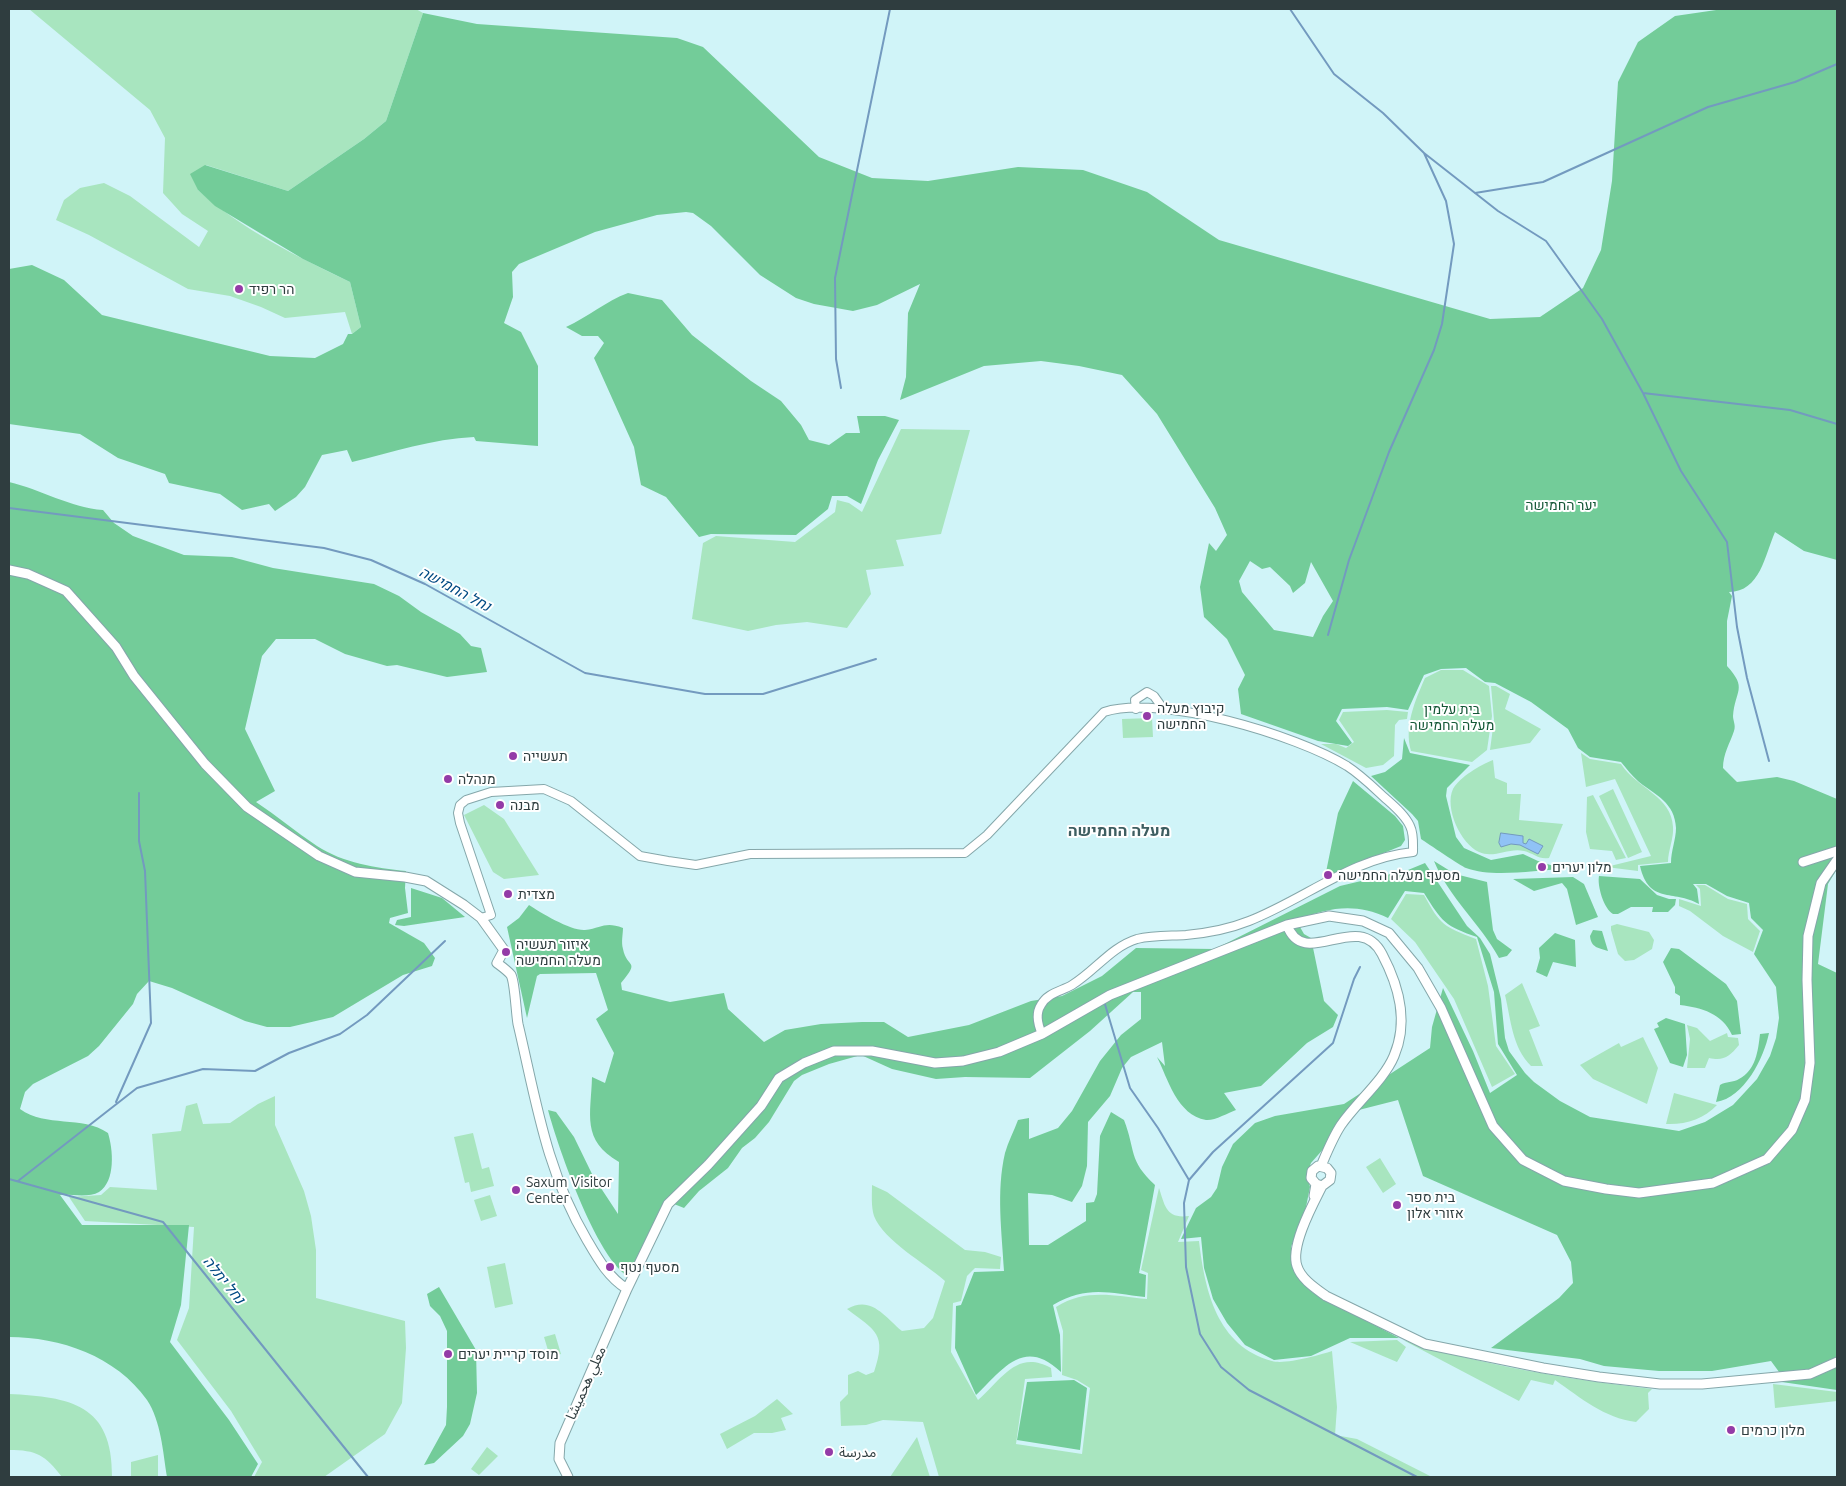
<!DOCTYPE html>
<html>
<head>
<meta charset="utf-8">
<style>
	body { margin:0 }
	#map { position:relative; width:1846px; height:1486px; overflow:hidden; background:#d0f4f8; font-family:Ubuntu,sans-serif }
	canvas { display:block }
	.frame { position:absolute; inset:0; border:10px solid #2f3d3f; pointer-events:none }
</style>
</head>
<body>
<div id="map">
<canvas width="1846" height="1486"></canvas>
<div class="frame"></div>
</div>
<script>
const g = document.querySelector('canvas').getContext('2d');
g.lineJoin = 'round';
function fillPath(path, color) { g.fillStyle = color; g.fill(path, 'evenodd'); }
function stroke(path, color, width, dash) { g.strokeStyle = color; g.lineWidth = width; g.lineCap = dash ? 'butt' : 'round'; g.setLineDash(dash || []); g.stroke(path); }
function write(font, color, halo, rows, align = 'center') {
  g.font = font + ' Ubuntu,"Noto Sans Arabic",Heebo,sans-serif'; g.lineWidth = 4; g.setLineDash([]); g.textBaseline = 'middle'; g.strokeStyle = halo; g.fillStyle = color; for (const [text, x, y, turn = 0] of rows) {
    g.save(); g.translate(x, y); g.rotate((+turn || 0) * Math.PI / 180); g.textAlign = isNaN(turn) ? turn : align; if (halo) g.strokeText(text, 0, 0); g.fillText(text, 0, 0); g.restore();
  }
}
const green = new Path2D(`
	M29,9H416L423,13L386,121L364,139L288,191L206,165L198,190C241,229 298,257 350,282L361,327L352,334L345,312L285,318L261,307L230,296L188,289L89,235L56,220L64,200L80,188L104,183L130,196L199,247L208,231L182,214L163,193L165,138L150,110Z
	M901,429L970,430L941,534L896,540L904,566L866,570L871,594L847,628L807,622L776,625L748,631L692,619L703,543L716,536L795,542L835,512L837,500L849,503L862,512Z
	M1441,670H1463L1489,686L1492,716L1487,750L1472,762L1411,751C1404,726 1415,701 1425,678Z
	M1491,686H1496L1510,694L1505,709L1541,729L1530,743L1490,750L1494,720Z
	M1387,710L1408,712L1407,719L1399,720L1395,725L1394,756L1383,765L1366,768L1321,744H1336L1346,748L1354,742L1339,720L1343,712Z
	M1152,718L1153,737L1123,738L1122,719Z
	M1581,753L1590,759L1621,764C1636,788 1672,796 1673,827C1674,838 1668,851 1668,862L1638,865V871L1606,867L1651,856L1615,779L1586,787Z
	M1493,760L1495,778L1507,783V794H1521L1519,820L1563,824L1549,858C1539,860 1533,853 1524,851C1509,847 1494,859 1479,852C1461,844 1444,808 1453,789C1460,777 1480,765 1493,760Z
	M1613,789L1642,852L1628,858L1599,796Z
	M1593,795L1626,858L1616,860L1612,851L1590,849L1586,832L1587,797Z
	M484,805L504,819L539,875L504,879L493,872L464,815Z
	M1696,885H1705L1728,899L1747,904L1748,919L1760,931L1753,952L1723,936L1690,911L1679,906V899L1701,906L1700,889Z
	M1406,894L1424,895C1441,926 1443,926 1476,939L1488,986L1496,1046L1515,1074L1492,1087L1454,999L1415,942L1391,919Z
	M1617,924L1649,932L1654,940L1652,949L1634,960L1625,961L1618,954L1611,930V926Z
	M1522,983L1540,1026L1529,1030L1543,1066H1531C1512,1047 1511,1020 1505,995Z
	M1687,1025L1697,1028L1710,1041L1727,1033L1728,1037L1738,1038L1739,1045C1729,1057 1724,1061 1709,1058L1705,1068H1687L1690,1039Z
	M1643,1037L1658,1068L1647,1104L1593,1079L1580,1065L1619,1043L1621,1047Z
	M1674,1093L1717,1105C1704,1119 1685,1125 1666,1124Z
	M275,1096V1125L304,1191L311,1216L316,1250V1298L405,1321L406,1348L402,1403L385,1434L324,1477H254L262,1462L231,1411L177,1340L189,1308L194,1227L85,1221L69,1197L101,1195L110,1187L157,1190L152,1134L181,1131L186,1106L197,1103L203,1124L230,1123L258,1104Z
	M473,1133L482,1169L489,1167L494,1186L471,1192L469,1182L465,1183L454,1137Z
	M1380,1158L1396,1184L1383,1193L1366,1167Z
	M872,1185L887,1192L965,1250L985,1252L1001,1257L1000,1269L975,1268L967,1276L961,1301L953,1303L951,1352L978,1400C1002,1379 1017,1349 1051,1368L1052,1377L1025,1379L1016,1444L1082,1454L1090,1388L1077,1380L1062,1375L1063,1331L1056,1307C1086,1288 1114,1296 1147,1299L1148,1273L1141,1270L1159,1188C1165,1206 1166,1219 1189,1216L1178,1242L1199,1241C1205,1291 1217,1346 1272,1361C1284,1365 1320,1355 1332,1351L1337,1407L1335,1435L1357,1439L1432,1477H939L923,1422L883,1420L866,1425L841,1426L840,1402L848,1394V1375L858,1371L866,1375L874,1372C887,1334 876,1331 847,1309C871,1295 884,1316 902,1331L924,1328L933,1318L945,1281C925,1263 884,1241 874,1216C871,1206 872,1195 872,1185Z
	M490,1195L497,1216L481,1221L474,1200Z
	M505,1263L513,1304L495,1308L487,1267Z
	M555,1334L561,1354L550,1357L544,1337Z
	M1397,1340L1406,1347L1397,1362L1350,1342Z
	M1403,1340C1484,1366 1568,1379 1652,1389L1648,1393L1649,1409L1636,1422C1604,1418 1581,1398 1555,1380L1553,1385L1531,1380L1519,1401Z
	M1773,1384L1837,1392V1401L1775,1408Z
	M9,1394C70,1397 113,1404 112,1477H62C45,1455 37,1450 9,1450Z
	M777,1399L793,1414L781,1418L786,1430L772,1433H754L727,1449L720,1434L755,1416Z
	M917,1437L930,1477H890Z
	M487,1447L498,1456L479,1475L471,1469Z
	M158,1455V1477H131V1462Z`);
const forest = new Path2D(`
	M1723,9H1837V560L1804,551L1775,532C1765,555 1760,592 1729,592L1732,596L1727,621V666C1748,689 1735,690 1733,716C1733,721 1736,725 1734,731C1730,743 1723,754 1723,768L1737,782L1777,777L1794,781L1837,799V869L1828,884L1818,964L1837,973V1390L1768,1380L1782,1376L1771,1361L1712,1371H1659L1604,1366L1580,1359L1491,1348L1559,1298L1573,1283L1571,1262L1557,1235L1423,1176L1398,1100L1343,1114L1325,1147L1311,1163L1307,1174L1310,1187L1306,1207L1291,1247L1292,1267L1312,1292L1399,1338H1350L1311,1356L1274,1360L1245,1345L1227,1323L1213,1299L1204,1268L1201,1237L1181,1239L1196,1208L1211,1197L1217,1188L1222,1167L1233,1144L1255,1123L1275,1116L1344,1104L1430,1048L1432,1027L1443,988L1473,1051L1490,1093L1517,1075L1498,1044L1494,992L1477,937C1445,926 1442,922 1424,893L1405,891L1388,918C1354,902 1329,908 1296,920L1304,934L1311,938L1324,1001L1338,1015L1333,1027L1307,1043L1261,1086L1224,1093L1236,1110C1228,1113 1214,1121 1206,1120C1177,1115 1168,1079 1157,1057L1165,1066L1162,1042L1131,1057L1122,1068L1110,1096L1088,1122L1087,1166L1082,1186L1072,1202L1052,1195L1028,1193L1029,1245H1048L1086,1221V1203L1094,1202L1097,1194L1100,1136L1111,1112L1124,1120C1136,1151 1128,1160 1155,1185L1139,1273L1146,1275L1145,1297C1109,1293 1087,1285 1053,1305L1060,1335L1061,1372C1024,1337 1004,1368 976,1395L955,1348L956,1306L961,1305L974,1272L1004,1271C1002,1232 996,1192 1005,1153C1008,1142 1014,1131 1018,1120L1029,1118V1139L1058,1128L1072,1111L1100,1061L1121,1035L1141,1019V992H1133L1090,1031L1030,1078L965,1077L936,1079L892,1069L861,1055L829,1064L802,1075L794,1081L769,1122L755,1138L742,1148L728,1168L699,1191L684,1208L669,1202L634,1279C600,1271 557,1144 548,1110L556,1112L574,1137L593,1176L618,1214L619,1162C581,1140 591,1115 592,1077L605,1083L614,1053L596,1019L608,1010L596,973L540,974L537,976L527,1018L507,927L519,918L529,905C541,913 571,931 585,930C602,928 605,921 623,928C623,934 621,942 623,949C627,969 641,959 621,983L622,990L670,1002L724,993L728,1009L764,1042L785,1030L821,1024L862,1022H884L908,1037L969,1025L1031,1001L1062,996L1102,976L1136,948L1215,949L1340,886L1408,870L1425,863L1467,926L1480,938L1490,954L1501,999L1505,1038L1509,1051L1525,1073L1534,1082L1560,1101L1590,1117L1679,1131L1705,1122L1733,1105L1757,1079L1770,1056L1776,1038L1779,1018L1776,987L1754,954L1763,930L1751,918L1749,903L1727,896L1706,884H1693L1697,889L1699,904C1673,889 1649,905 1640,866L1671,863C1671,851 1676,839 1676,828C1675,803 1656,795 1639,782C1632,776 1627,769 1621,762L1590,757L1578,748L1568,729L1531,702L1495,683L1485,682L1466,668L1441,669L1424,675L1408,710L1387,707L1342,709L1336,721L1352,743L1348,746L1318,741L1241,714L1238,689L1245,675L1227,639L1204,617L1200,587L1209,543L1216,551L1227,535L1215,508L1157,414L1122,375L1079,366L1041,361L984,366L900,400L906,377L908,313L920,284L877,305L853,311L814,304L796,298L760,275L711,226L693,213L686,212L657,215L595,232L519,264L512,272L513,297L504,323L521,332L538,366V446L476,441L474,437C432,439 393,452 352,462L347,450L322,455L305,487L296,497L275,511L269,504L242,510L220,494L169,483L165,474L118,458L80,434L9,424V269L32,265L64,280L102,315L270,356L315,358L343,344L348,334H352L361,327L350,282L303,259L215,206L198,190L190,174L205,165L288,191L364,139L386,121L423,13L477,24L677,38L703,47L819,157L872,178L928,181L1018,167L1083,170L1147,192L1219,240L1490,319L1540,317L1583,288L1601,250L1612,181L1618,82L1638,42L1675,16ZM1250,561L1262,569L1270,567L1290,586L1293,593L1305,583L1311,562L1333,601L1323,616L1313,637L1274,630L1242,592L1239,581Z
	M628,293L662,300L692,335L751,381L781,401L801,425L809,440L829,445L846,433H860L857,416H885L899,420L878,460L861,504L847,496H832L828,509L796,535L711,534L699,537L666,497L641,485L634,447L594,358L604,343L598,336H582L566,327C588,317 606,301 628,293Z
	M9,482C40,489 71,508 103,510L114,523L133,536L184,555L232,557L273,568L374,584L399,596L421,612L460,634L471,646L481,648L487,672L447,677L397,665L387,666L345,654L315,639H276L262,656L245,729L275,791L256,802C277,816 296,832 317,846C343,863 376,868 406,871L405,888L408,913L390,918L389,923L424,943L435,958L432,966L403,975L333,1017L290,1027H267L245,1021L172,988L149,981L137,994L133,1004L99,1046L88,1056L33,1084L25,1092L20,1109C46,1128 82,1115 108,1133C113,1149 116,1181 99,1192C89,1198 71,1194 60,1195L82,1225H189L181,1305L170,1342L229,1420L258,1464L251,1477H167C163,1452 161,1421 147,1400C116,1356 60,1337 9,1337Z
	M1404,738L1410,753L1470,765L1447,788L1446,796L1456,837L1464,848L1491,860L1523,854L1538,861L1563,869C1535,870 1493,878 1466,868C1461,866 1427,843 1421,839L1418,821L1412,814L1371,776L1385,772L1402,759Z
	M1353,781L1395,816L1403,826L1405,840L1401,846L1325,877L1338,813Z
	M1434,861L1455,874L1487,882L1493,930L1497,939L1512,950L1507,956L1499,958C1480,923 1449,898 1434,861Z
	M1599,876L1640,879L1657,895L1669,899H1676L1675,905L1668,912H1652L1653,907H1631L1618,914H1613C1604,909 1597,886 1599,876Z
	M1573,877L1584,884L1598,917L1576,925L1567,889L1562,883L1534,891L1513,879Z
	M411,888L442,898L465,917L404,926L395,925L397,920L411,917Z
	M1593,930L1602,931L1608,951C1599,948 1591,948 1590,936Z
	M1555,933L1575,940L1576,967L1553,962L1547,977L1536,972L1540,958L1539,948Z
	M1671,948L1679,949L1726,984L1737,1001L1741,1034L1732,1035C1722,1013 1702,1008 1680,1005V996L1675,993V987L1663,962Z
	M1666,1018L1685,1024L1687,1055L1683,1067L1670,1063L1654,1029L1659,1027L1657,1023Z
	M1769,1033C1764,1058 1744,1098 1716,1102L1720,1085C1726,1081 1733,1083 1739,1079C1756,1070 1758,1051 1760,1034Z
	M439,1287L476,1350L477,1393L470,1424L463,1436L434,1463L424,1465L446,1425L447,1407V1331L440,1316L430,1306L427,1294Z
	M1074,1380L1087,1388L1080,1450L1017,1440L1027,1382Z`);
const water = new Path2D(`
	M1501,833L1523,836V843L1526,844L1529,839L1543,846L1538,854L1520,845L1511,844L1501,847L1499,843Z`);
const stream = new Path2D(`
	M1290,9L1334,74L1383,113L1424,153L1446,201L1454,244L1442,324L1434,350L1389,452L1349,560L1328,635
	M1424,153L1498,211L1546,241L1602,319L1643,393L1681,471L1727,542L1737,627L1747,678L1769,761
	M1475,193L1543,182L1708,107L1795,82L1837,64
	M841,388L836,359L835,278L890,9
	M1643,393L1790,410L1837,424
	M9,508L324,548L371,560L425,584L585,673L705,694H763L876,659
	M1360,967L1354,979L1333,1043L1213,1152L1189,1180L1184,1203L1186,1267L1200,1334L1221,1367L1249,1390L1417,1477
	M1104,1001L1130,1088L1158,1128L1189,1180
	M116,1102L151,1023L145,871L139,841V793
	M9,1179L163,1222L368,1477
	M18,1181L137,1088L203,1069L255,1071L289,1053L340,1034L367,1015L445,941`);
const minor = new Path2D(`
	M1136,709L1135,700L1147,692L1154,696L1164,710
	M481,918L491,915L460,823L458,813L460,805L466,800L491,792L544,789L571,801L640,856L668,861L696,865L750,854L965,853L987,835L1104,712C1161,694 1296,735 1347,766C1361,775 1373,787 1385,798C1394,806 1405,815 1410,826C1414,834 1413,844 1413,852C1352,858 1305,899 1249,921C1229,929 1208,933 1186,935C1170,936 1153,935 1137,939C1111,947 1095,971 1072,985C1062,991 1047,993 1041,1005C1035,1014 1038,1025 1042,1034`);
const major = new Path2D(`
	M9,570L28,574L66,591L116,647L134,676L205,764L247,807L319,856L355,872L405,877L426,881L464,905L481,918L504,950L497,963C501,966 508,971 511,975C515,982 516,1013 518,1024C536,1100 546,1171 587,1240C598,1259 608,1277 627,1289
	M1803,862L1837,851
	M1287,925C1304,972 1358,908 1382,954C1399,986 1409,1021 1394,1056C1384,1080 1356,1103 1341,1125C1333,1137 1327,1152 1321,1166
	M1322,1186C1313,1204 1290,1246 1297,1266C1301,1279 1315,1288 1326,1296L1425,1344L1543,1368L1599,1377L1660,1384H1702L1810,1374L1837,1362
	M1314,1196L1316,1184L1311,1178L1312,1171L1318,1166L1327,1168L1331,1173L1330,1180L1322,1186L1316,1184
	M568,1477L559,1459L560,1443L627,1289L668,1204L708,1165L761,1106L779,1078L804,1063L834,1051H872L935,1063L963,1061L999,1052L1042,1034L1110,995L1287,925L1329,916L1363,921L1389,933L1418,968L1441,1008L1493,1126L1523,1160L1564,1181L1606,1189L1639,1193L1713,1183L1767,1159L1792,1130L1805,1100L1810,1063L1807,980L1808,936L1821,883L1837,860`);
const markers = [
	[239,289,5,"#943ba7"],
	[1147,716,5,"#943ba7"],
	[513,756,5,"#943ba7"],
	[448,779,5,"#943ba7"],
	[500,805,5,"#943ba7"],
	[1542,867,5,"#943ba7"],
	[1328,875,5,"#943ba7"],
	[508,894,5,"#943ba7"],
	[506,952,5,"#943ba7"],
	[516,1190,5,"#943ba7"],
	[1397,1205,5,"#943ba7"],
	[610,1267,5,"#943ba7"],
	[448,1354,5,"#943ba7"],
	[1731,1430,5,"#943ba7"],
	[829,1452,5,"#943ba7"]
];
const poiNames = [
	["הר רפיד",249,289],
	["קיבוץ מעלה",1157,708],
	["החמישה",1157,724],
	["תעשייה",523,756],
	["מנהלה",458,779],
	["מבנה",510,805],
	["מלון יערים",1552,867],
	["מסעף מעלה החמישה",1338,875],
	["מצדית",518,894],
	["איזור תעשיה",516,944],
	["מעלה החמישה",516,960],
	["Saxum Visitor",526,1182],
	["Center",526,1198],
	["בית ספר",1407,1197],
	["אזורי אלון",1407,1213],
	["מסעף נטף",620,1267],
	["מוסד קריית יערים",458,1354],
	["מלון כרמים",1741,1430],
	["مدرسة",839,1452]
];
const parkNames = [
	["יער החמישה",1561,505],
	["בית עלמין",1452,709],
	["מעלה החמישה",1452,725]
];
const streetNames = [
	["معلي هحميشا",586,1383,-66]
];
const waterNames = [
	["נחל החמישה",455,589,28],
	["נחל יתלה",224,1280,51]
];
const quarterNames = [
	["מעלה החמישה",1119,831]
];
fillPath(green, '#a8e5bf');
fillPath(forest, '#73cc99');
fillPath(water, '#90c2f6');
stroke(water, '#739abf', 1);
stroke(stream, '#739abf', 2);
stroke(minor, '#85a7aa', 10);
stroke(major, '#85a7aa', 11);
stroke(minor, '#fff', 8);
stroke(major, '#fff', 9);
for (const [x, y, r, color] of markers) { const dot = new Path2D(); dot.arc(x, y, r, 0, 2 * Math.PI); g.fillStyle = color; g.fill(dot); stroke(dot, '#fff', 2); }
write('14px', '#2f3d3f', '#fff', poiNames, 'left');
write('14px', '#155837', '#fff', parkNames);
write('14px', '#2f3d3f', '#fff', streetNames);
write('italic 15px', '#004a83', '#fff', waterNames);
write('bold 16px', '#3e5e61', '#fff', quarterNames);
</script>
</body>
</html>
